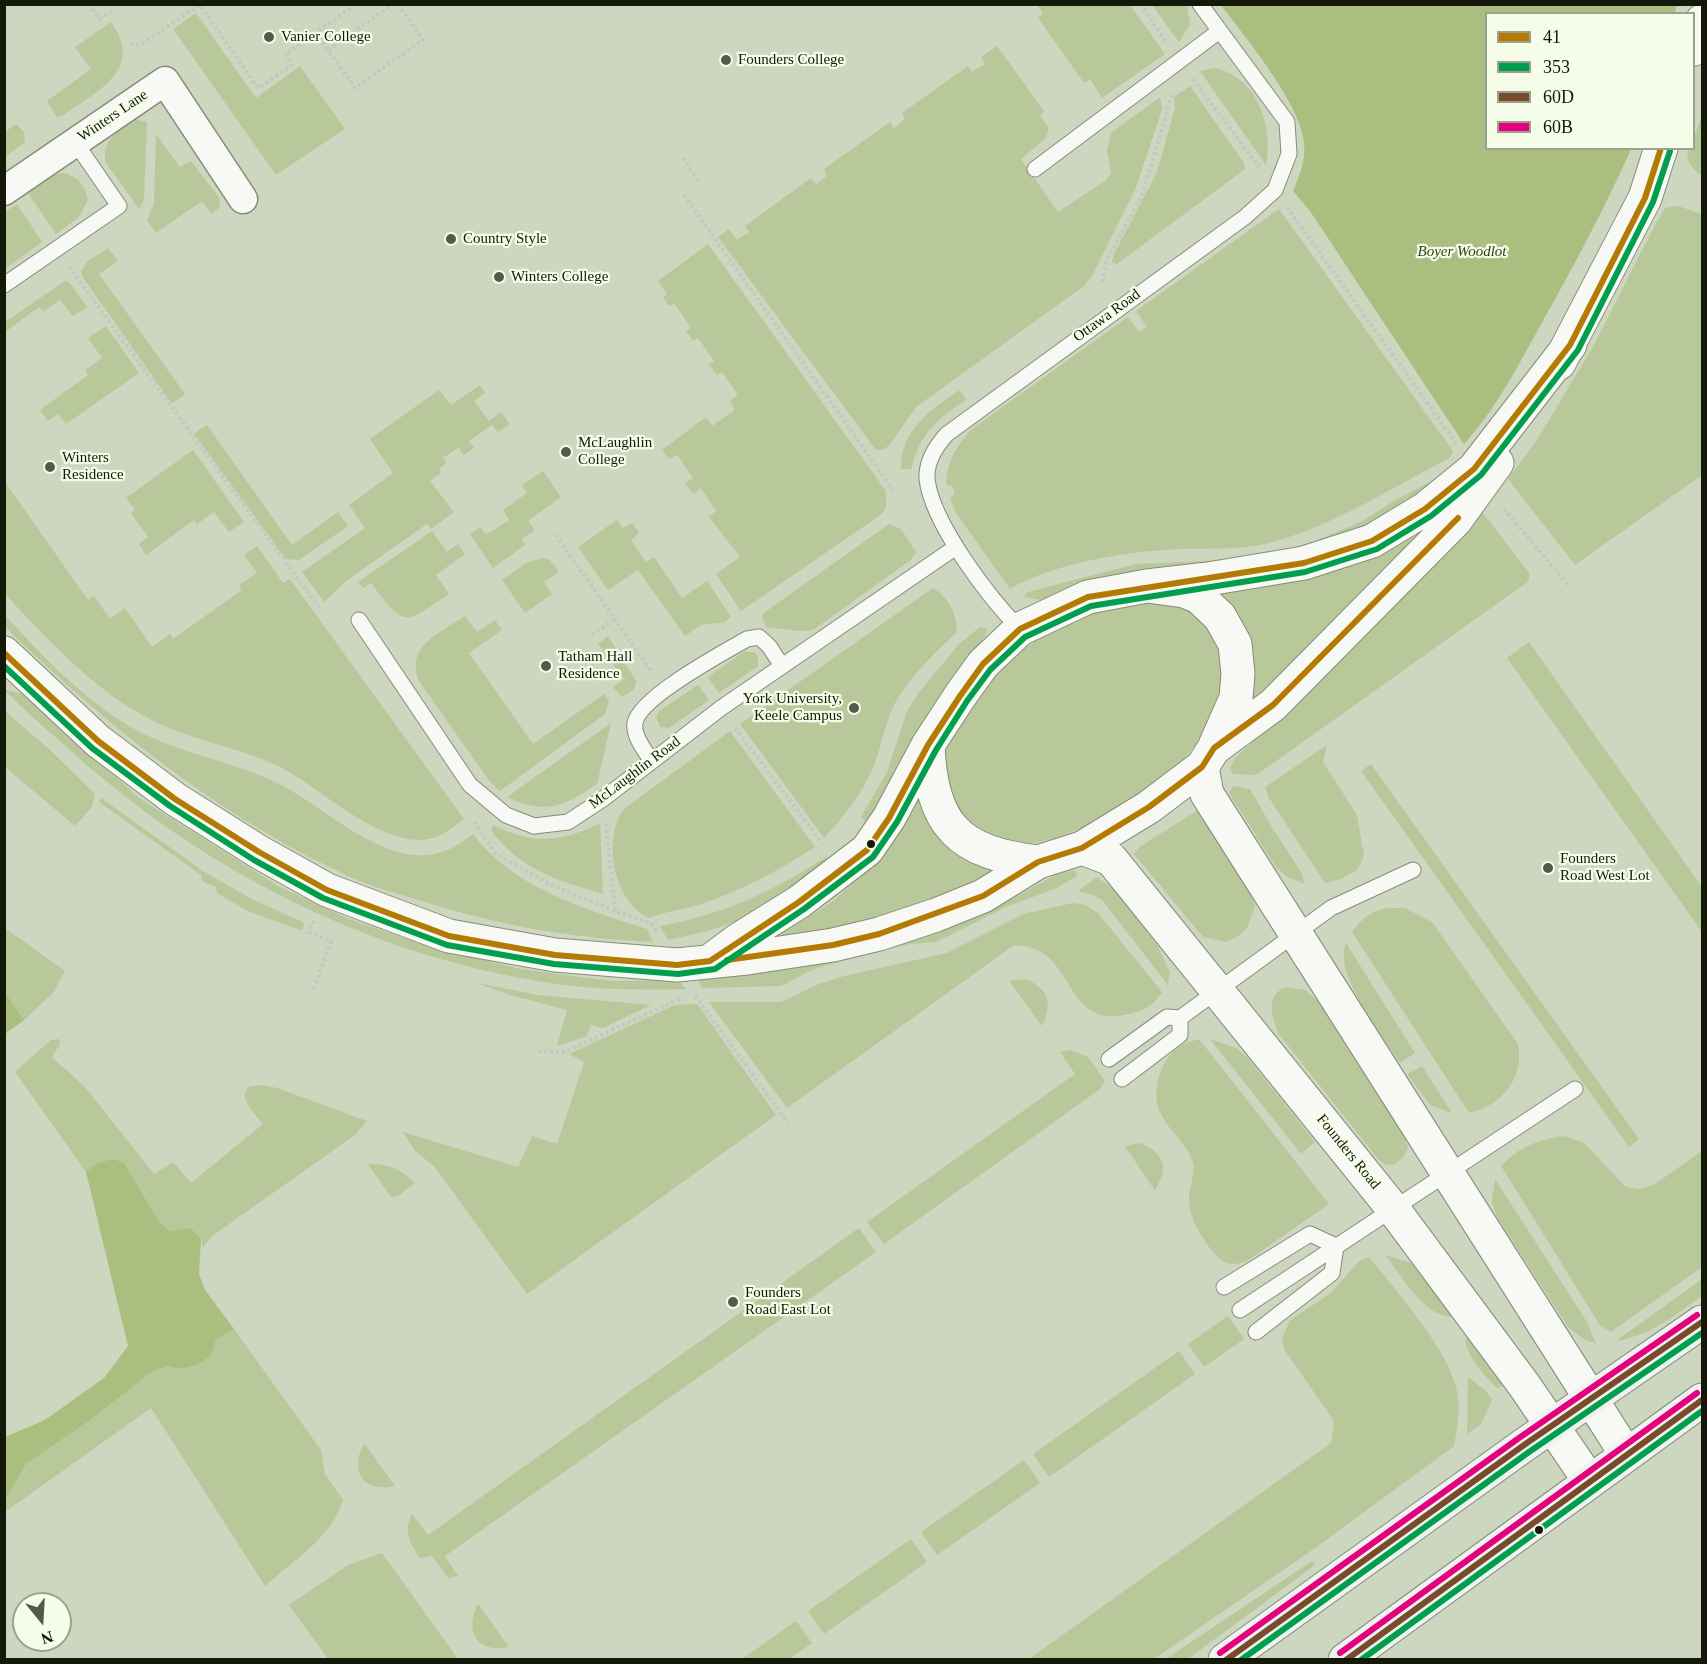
<!DOCTYPE html>
<html>
<head>
<meta charset="utf-8">
<style>
	body { margin:0 }
	#map { position:relative; width:1707px; height:1664px; overflow:hidden; background:#cdd6bf; font-family:Georgia,serif }
	canvas { display:block }
	.frame { position:absolute; inset:0; border:6px solid #131809; pointer-events:none }
	.legend { position:absolute; left:1485px; top:12px; width:210px; height:138px; box-sizing:border-box; background:#f5fde8; border:2px solid #9ba18f; margin:0; padding:8px 10px; list-style:none; font-size:18px; color:#131809 }
	.legend li { display:flex; align-items:center; gap:12px; height:30px }
	.legend b { width:30px; border:2px solid #9ba18f }
	.north { position:absolute; left:12px; top:1592px; width:60px; height:60px; box-sizing:border-box; background:#f5fde8; border:2px solid #9ba18f; border-radius:50%; rotate:162deg; font-size:16px; font-weight:700; line-height:24px; text-align:center; color:#131809 }
	.north::after { content:''; display:block; margin:auto; width:21px; height:27px; background:#545a49; clip-path:polygon(50% 0,100% 100%,50% 72%,0 100%) }
</style>
</head>
<body>
<div id="map">
<canvas width="1707" height="1664"></canvas>
<div class="frame"></div>
<ul class="legend">
<li><b style="height:8px;background:#b37b03"></b>41</li>
<li><b style="height:8px;background:#019f4d"></b>353</li>
<li><b style="height:8px;background:#7a4b2a"></b>60D</li>
<li><b style="height:8px;background:#e5007d"></b>60B</li>
</ul>
<div class="north">N</div>
</div>
<script>
const g = document.querySelector('canvas').getContext('2d');
g.lineJoin = 'round';
function fillPath(path, color) { g.fillStyle = color; g.fill(path, 'evenodd'); }
function stroke(path, color, width, dash) { g.strokeStyle = color; g.lineWidth = width; g.lineCap = dash ? 'butt' : 'round'; g.setLineDash(dash || []); g.stroke(path); }
function write(font, color, halo, rows, align = 'center') {
  g.font = font + ' Georgia,serif'; g.lineWidth = 4.5; g.setLineDash([]); g.textBaseline = 'middle'; g.strokeStyle = halo; g.fillStyle = color; for (const [text, x, y, turn = 0] of rows) {
    g.save(); g.translate(x, y); g.rotate((+turn || 0) * Math.PI / 180); g.textAlign = isNaN(turn) ? turn : align; if (halo) g.strokeText(text, 0, 0); g.fillText(text, 0, 0); g.restore();
  }
}
const green = new Path2D(`
	M1037,5H1130L1165,54L1102,98L1090,79L1084,83L1038,18L1043,13Z
	M1152,5H1187L1190,24L1179,42Z
	M196,13L256,98L300,66L345,129L276,175L173,29Z
	M111,22C145,70 97,91 62,116L57,117L47,101L91,69L75,47Z
	M997,46L1044,111L1040,115L1049,128L1046,138L1021,159L1058,212L1105,181L1111,173L1107,151L1111,133L1160,97L1162,110L1135,190L1092,276L1084,286L916,407L891,443L885,449L876,450L718,237L729,229L737,240L749,232L745,226L811,178L816,184L827,176L824,169L890,122L894,128L905,119L902,113L968,66L972,72L985,64L981,57Z
	M1214,68C1257,76 1274,127 1266,165L1200,71Z
	M1190,86L1244,163L1245,169L1117,264L1112,262L1114,254L1157,172L1175,108L1174,97Z
	M1702,115V176C1693,170 1684,160 1689,149L1694,148V137Z
	M133,119L147,122L144,200L139,209L106,163C101,141 117,132 133,119Z
	M16,124L24,132L25,142L5,157V132Z
	M156,134L180,167L191,161L220,199L219,208L211,214L202,201L156,233L147,220L154,204Z
	M64,173C78,177 85,185 88,200L79,217L56,234L28,193L55,175Z
	M17,204L42,242L5,269V212Z
	M1678,206L1702,214V475L1575,565L1508,479L1537,440L1595,343L1655,225L1665,208Z
	M1279,209L1453,451L1450,458C1391,488 1334,526 1269,543C1241,550 1211,548 1182,549C1130,551 1055,562 1010,589L956,513L950,498L955,494L952,486L946,485C948,460 955,448 972,429L1128,317L1139,332L1147,327L1136,311Z
	M708,244L886,491V507L882,514L741,611L716,574L740,557L709,517L716,511L701,488L693,494L685,483L693,478L677,455L669,459L662,450L706,417L712,426L735,410L730,401L738,395L722,372L717,375L709,364L714,361L698,338L693,341L686,331L691,328L674,303L669,306L663,297L667,294L658,281Z
	M108,248L118,261L99,274L185,394L172,404L82,276L81,271L88,261Z
	M65,281L70,283L87,307L73,316L60,300L43,312L39,307L5,332V322Z
	M106,326L139,373L66,424L58,414L48,421L40,410L88,375L85,370L102,358L88,338Z
	M480,385L485,393L474,401L489,421L501,412L510,424L498,432L492,425L469,441L474,448L464,455L459,447L443,458L446,463L439,469L441,473L430,481L454,512L431,529L427,524L346,581L324,602L302,572L365,528L349,505L393,473L370,439L439,390L451,405Z
	M960,390L966,400C937,418 919,436 911,469H901C900,431 931,409 960,390Z
	M207,425L292,545L338,512L348,526L299,560L286,559L194,434Z
	M193,450L244,522L229,532L214,512L197,524L194,520L146,555L139,544L148,537L131,513L135,510L126,498Z
	M543,471L561,497L528,521L535,530L522,539L525,545L493,568L470,534L480,527L486,535L509,520L503,510L527,493L522,485Z
	M1447,473L1396,511L1329,543L1041,600L1024,597L1028,592L1136,564L1227,560L1298,548L1363,521L1392,502Z
	M5,482L88,600L94,596L110,619L125,608L152,647L170,634L173,639L242,590L239,585L257,573L244,555L257,546L283,583L290,579L464,819C455,826 444,835 433,838C384,852 317,784 276,765C239,748 197,741 160,724C99,696 50,642 5,594Z
	M1478,506L1529,573V581L1262,771L1255,775L1233,774L1230,768L1235,758L1351,651L1423,574Z
	M617,520L623,528L632,523L639,533L631,540L646,562L654,557L682,598L707,581L731,617L725,622L701,625L685,636L638,570L608,590L578,547Z
	M889,524L901,529L916,552L911,560L813,630L799,631L766,627L762,616L765,612Z
	M432,531L447,552L458,544L465,554L436,575L449,594C403,625 405,628 371,583L363,588L358,582Z
	M1418,535L1416,541L1250,705L1217,593L1357,560Z
	M544,558L550,560L559,572L544,582L552,594L525,613L502,580L528,562Z
	M933,588C948,597 957,614 957,632C937,650 917,670 901,693C885,716 883,745 872,770C860,796 843,818 824,838L740,724Z
	M1140,599L1198,611L1228,665C1224,679 1223,696 1217,709C1209,728 1190,753 1175,768C1140,804 1029,869 980,835C954,817 941,787 944,756C948,721 1010,657 1039,638C1071,619 1105,607 1140,599Z
	M4,614C45,659 91,708 146,735C190,756 239,763 283,786C329,810 393,876 450,849C458,845 466,839 473,834C513,888 585,909 647,929L653,942C567,938 491,924 409,897C392,892 374,887 357,880C225,821 113,731 9,631L5,626Z
	M465,616L477,632L495,620L502,630L469,653L533,744L604,694L609,701L605,714L500,791L490,782L419,681C405,646 440,633 465,616Z
	M980,627L987,629L981,647L868,824L861,817L887,772L907,711L920,691L959,644Z
	M608,636L636,681L634,689L622,697L613,687L624,679L598,644Z
	M1529,642L1702,887V932L1507,658Z
	M745,651L756,653L758,658V666L719,693L708,677Z
	M698,685L709,700L669,728L660,727L656,717L659,711Z
	M4,689L28,696L139,798L280,887L347,918L421,944L520,969L611,981L678,980L686,989C648,990 610,990 573,986C385,963 211,877 71,751C49,731 24,711 4,689Z
	M5,711L49,749L95,794L92,807L75,826L5,767Z
	M611,723L597,784C564,807 545,815 507,797Z
	M730,731L815,847C778,871 741,891 698,905C682,910 665,911 649,918C613,902 602,837 624,809Z
	M1327,745L1323,762L1357,815L1364,856L1357,870L1341,879L1325,883L1269,798L1265,787Z
	M1371,764L1639,1139L1629,1147L1361,771Z
	M1233,786L1250,789L1273,829L1301,872L1305,884L1286,876L1276,867L1229,793Z
	M918,794L1007,867L915,910L759,947C783,929 810,919 834,900C869,871 892,832 918,794Z
	M101,798L203,871L252,899L304,923L302,931L248,911L217,893L216,887L202,881L201,875L99,802Z
	M1198,810L1249,890L1255,906L1247,928L1237,937L1225,942L1203,937L1134,854L1141,846Z
	M600,823L603,894C558,881 519,869 491,830L493,825C533,845 560,843 600,823Z
	M827,856L830,867L740,920L708,931L668,940L660,926C722,915 775,891 827,856Z
	M1075,870L1077,876L1057,888L1006,907L936,942L910,944L856,957L814,969L781,986L702,988L697,978L928,932L1012,899L1057,874Z
	M1097,877L1116,891L1157,945L1170,972L1168,985L1102,900L1091,894L1078,891Z
	M1073,903L1086,905L1098,913L1162,992C1153,1006 1145,1010 1129,1014C1060,1032 1077,942 1013,946L787,1108L709,1002H781L819,984L844,976L947,953L1023,914Z
	M1388,908H1405L1432,922L1518,1044C1525,1077 1502,1106 1469,1113L1352,932C1361,919 1371,911 1388,908Z
	M5,928L65,971L53,993L24,1020L5,992Z
	M1346,943L1415,1053L1400,1063C1382,1035 1333,975 1346,943Z
	M1026,979C1049,989 1053,1004 1042,1026L1009,981Z
	M477,983L538,995L651,1005L603,1028L591,1025L587,1036L557,1046L567,1010L510,995Z
	M1286,987L1305,990L1318,1001L1405,1137L1408,1148L1403,1157L1394,1165L1384,1164L1379,1160L1278,1033C1272,1016 1265,995 1286,987Z
	M697,1004L776,1115L527,1294L434,1166L415,1151L403,1132L518,1167L532,1136L557,1144L584,1062L569,1054L675,1005Z
	M59,1039L60,1044L52,1057L85,1087L154,1174L173,1162L191,1183L263,1124L251,1110L244,1096L248,1087L261,1085L277,1088L367,1121L355,1135L212,1236L203,1247L201,1238L191,1228L170,1231L160,1223L124,1163L96,1164L86,1172L15,1072L51,1040Z
	M1199,1039L1329,1204L1247,1261C1239,1264 1229,1266 1221,1260C1207,1248 1189,1219 1189,1201C1188,1186 1197,1175 1192,1160C1186,1143 1169,1131 1161,1114C1150,1092 1160,1058 1182,1045C1186,1042 1194,1041 1199,1039Z
	M1210,1039L1236,1048L1247,1057L1315,1142L1301,1154Z
	M1071,1050L1088,1057L1105,1081L1100,1089L884,1244L867,1222L1075,1074L1060,1052Z
	M1422,1066L1452,1113L1430,1105L1407,1074Z
	M1564,1136L1584,1143L1626,1187L1640,1189L1655,1184L1702,1151V1267L1611,1332L1600,1325L1501,1166C1520,1146 1538,1140 1564,1136Z
	M1140,1143C1166,1154 1168,1168 1155,1191L1125,1146Z
	M368,1164C387,1163 403,1170 415,1183L398,1196L391,1197Z
	M1495,1179L1587,1322L1596,1344L1582,1338L1568,1327L1497,1217L1492,1202Z
	M859,1228L876,1252L445,1556L458,1576L448,1578L432,1556L420,1558C410,1543 403,1532 412,1514L428,1535Z
	M1385,1255L1411,1263L1456,1317C1424,1319 1403,1277 1385,1255Z
	M1369,1257C1396,1291 1452,1353 1458,1396C1460,1412 1457,1430 1454,1446L1318,1546L1154,1659H1029L1331,1443L1334,1421L1284,1349L1282,1339L1289,1321L1331,1293L1359,1261Z
	M1702,1279V1296C1674,1316 1651,1335 1616,1341Z
	M1228,1316L1244,1339L1204,1367L1188,1344Z
	M234,1329L321,1450L325,1474L343,1500C333,1535 298,1557 271,1581L265,1586L151,1408L5,1512V1501L26,1464L89,1421L153,1371L168,1366L180,1369L197,1365L211,1356L216,1340Z
	M1469,1335L1501,1378L1503,1386L1497,1388C1483,1374 1468,1359 1465,1339Z
	M1179,1351L1195,1374L1049,1477L1033,1454Z
	M1468,1377L1487,1392L1492,1400L1481,1424L1467,1434Z
	M364,1443L395,1486C363,1493 349,1471 364,1443Z
	M1024,1460L1040,1483L937,1555L921,1532Z
	M911,1539L927,1562L824,1634L808,1611Z
	M382,1553L458,1659H328L289,1605L348,1565Z
	M1312,1561L1315,1565L1188,1659H1166Z
	M478,1604L509,1647C477,1654 464,1631 478,1604Z
	M796,1621L812,1643L789,1659H742Z`);
const forest = new Path2D(`
	M1221,5H1677L1674,14H1486V148L1631,149C1604,210 1572,269 1539,328C1516,369 1496,409 1464,444L1310,211L1293,191C1300,175 1306,160 1304,142C1299,101 1246,39 1221,5Z
	M5,992L24,1020L5,1034H4Z
	M113,1159L124,1163L160,1223L170,1231L191,1228L201,1238L199,1274L205,1290L234,1329L216,1340L211,1356L197,1365L180,1369L168,1366L153,1371L89,1421L26,1464L5,1501V1437L45,1420L104,1378L128,1346L86,1172L96,1164Z`);
const path = new Path2D(`
	M89,4L100,19L113,10
	M355,4L316,33L355,88L423,40L398,4
	M1140,4L1167,43
	M130,45L141,44L200,5L258,88L292,65L285,54L316,33
	M328,50L393,4
	M1193,79L1259,167
	M683,158L700,183
	M684,195L893,490
	M1287,207L1456,443
	M69,267L321,610
	M1102,282L1107,260L1142,196L1172,95
	M1504,509L1569,586
	M556,535L651,671
	M592,635L615,619
	M735,728L823,844
	M474,822L496,854L553,886L615,911
	M606,824L615,911L651,923L657,932
	M314,989L331,941L309,932L315,919
	M695,996L788,1123
	M538,1051L564,1052L682,998`);
const service = new Path2D(`
	M1035,169L1218,32
	M4,285L119,206L75,142
	M359,620L470,785L506,815L534,826L568,822L603,799L721,708L956,547
	M1020,629C989,598 932,523 927,479C926,461 936,446 947,434L1245,217L1275,190L1289,154L1287,122L1200,4
	M652,761C645,751 633,736 635,723C639,698 724,652 747,639L759,637L769,646L782,666
	M1109,1059L1167,1017L1180,1018L1331,908L1413,870
	M1122,1079L1180,1035V1018
	M1224,1287L1310,1234L1336,1246
	M1240,1310L1575,1089
	M1256,1332L1332,1273L1336,1246`);
const minor = new Path2D(`
	M4,191L165,81L243,199`);
const tertiary = new Path2D(`
	M1694,49L1702,21
	M1559,363L1645,198L1661,148
	M4,653L98,741L175,799L259,852L327,890L449,936L555,955L677,965L747,958L833,945L879,934L936,915L983,896L1038,862L1082,848L1149,807L1202,767L1214,748L1236,698L1238,674L1235,644L1220,617L1199,597L1184,591L1147,586
	M928,745C931,826 959,853 1038,862
	M1216,747L1273,705L1455,521L1497,463
	M1202,767L1207,794L1626,1454
	M1082,848L1111,859L1394,1210L1524,1385L1589,1480
	M710,961L738,940L799,902L867,850L889,818L928,745L960,696L983,664L1020,629L1088,597L1147,586L1208,579L1304,563L1372,541L1425,509L1474,469L1570,345`);
const secondary = new Path2D(`
	M1225,1660L1524,1445L1702,1322
	M1345,1660L1702,1400`);
const bus1 = new Path2D(`
	M4,653L98,741L175,799L259,852L327,890L449,936L555,955L677,965L710,961L799,902L867,850L889,818L928,745L960,696L983,664L1020,629L1088,597L1304,563L1372,541L1425,509L1474,469L1570,345L1645,198L1661,148
	M727,960L833,945L879,934L983,896L1038,862L1082,848L1149,807L1202,767L1214,748L1273,705L1458,518`);
const bus2 = new Path2D(`
	M4,666L92,748L170,806L254,860L323,898L447,945L554,964L678,974L715,969L804,909L873,857L897,822L936,750L967,701L990,670L1025,637L1091,606L1305,572L1377,549L1431,516L1481,475L1578,350L1653,202L1670,151
	M1241,1660L1529,1452L1702,1333
	M1361,1660L1702,1411`);
const bus3 = new Path2D(`
	M1226,1660L1524,1445L1702,1322
	M1346,1660L1702,1400`);
const bus4 = new Path2D(`
	M1220,1653L1519,1438L1697,1315
	M1340,1653L1697,1393`);
const markers = [
	[269,37,6,"#545a49"],
	[726,60,6,"#545a49"],
	[451,239,6,"#545a49"],
	[499,277,6,"#545a49"],
	[566,452,6,"#545a49"],
	[50,467,6,"#545a49"],
	[546,666,6,"#545a49"],
	[854,708,6,"#545a49"],
	[871,844,5,"#131809"],
	[1548,868,6,"#545a49"],
	[733,1302,6,"#545a49"],
	[1539,1530,5,"#131809"]
];
const poiNames = [
	["Vanier College",281,37],
	["Founders College",738,60],
	["Country Style",463,239],
	["Winters College",511,277],
	["McLaughlin",578,443],
	["College",578,460],
	["Winters",62,458],
	["Residence",62,475],
	["Tatham Hall",558,657],
	["Residence",558,674],
	["York University,",842,699,"right"],
	["Keele Campus",842,716,"right"],
	["Founders",1560,859],
	["Road West Lot",1560,876],
	["Founders",745,1293],
	["Road East Lot",745,1310]
];
const streetNames = [
	["Winters Lane",113,116,-34],
	["Ottawa Road",1107,316,-36],
	["McLaughlin Road",635,773,-37],
	["Founders Road",1348,1152,51]
];
const parkNames = [
	["Boyer Woodlot",1462,252]
];
fillPath(green, '#b8c89a');
fillPath(forest, '#aabe7f');
stroke(service, '#858c7a', 17);
stroke(minor, '#858c7a', 31);
stroke(tertiary, '#858c7a', 35);
stroke(secondary, '#858c7a', 35);
stroke(path, '#c5c8c2', 4, [3, 3]);
stroke(service, '#f8f9f5', 15);
stroke(minor, '#f8f9f5', 28);
stroke(tertiary, '#f8f9f5', 33);
stroke(secondary, '#eef2f0', 33);
stroke(bus1, '#b37b03', 6);
stroke(bus2, '#019f4d', 6);
stroke(bus3, '#7a4b2a', 6);
stroke(bus4, '#e5007d', 6);
for (const [x, y, r, color] of markers) { const dot = new Path2D(); dot.arc(x, y, r, 0, 2 * Math.PI); g.fillStyle = color; g.fill(dot); stroke(dot, '#f5fde8', 2); }
write('15px', '#131809', '#f5fde8', poiNames, 'left');
write('15px', '#131809', '#f5fde8', streetNames);
write('italic 15px', '#333f17', '#f5fde8', parkNames);
</script>
</body>
</html>
